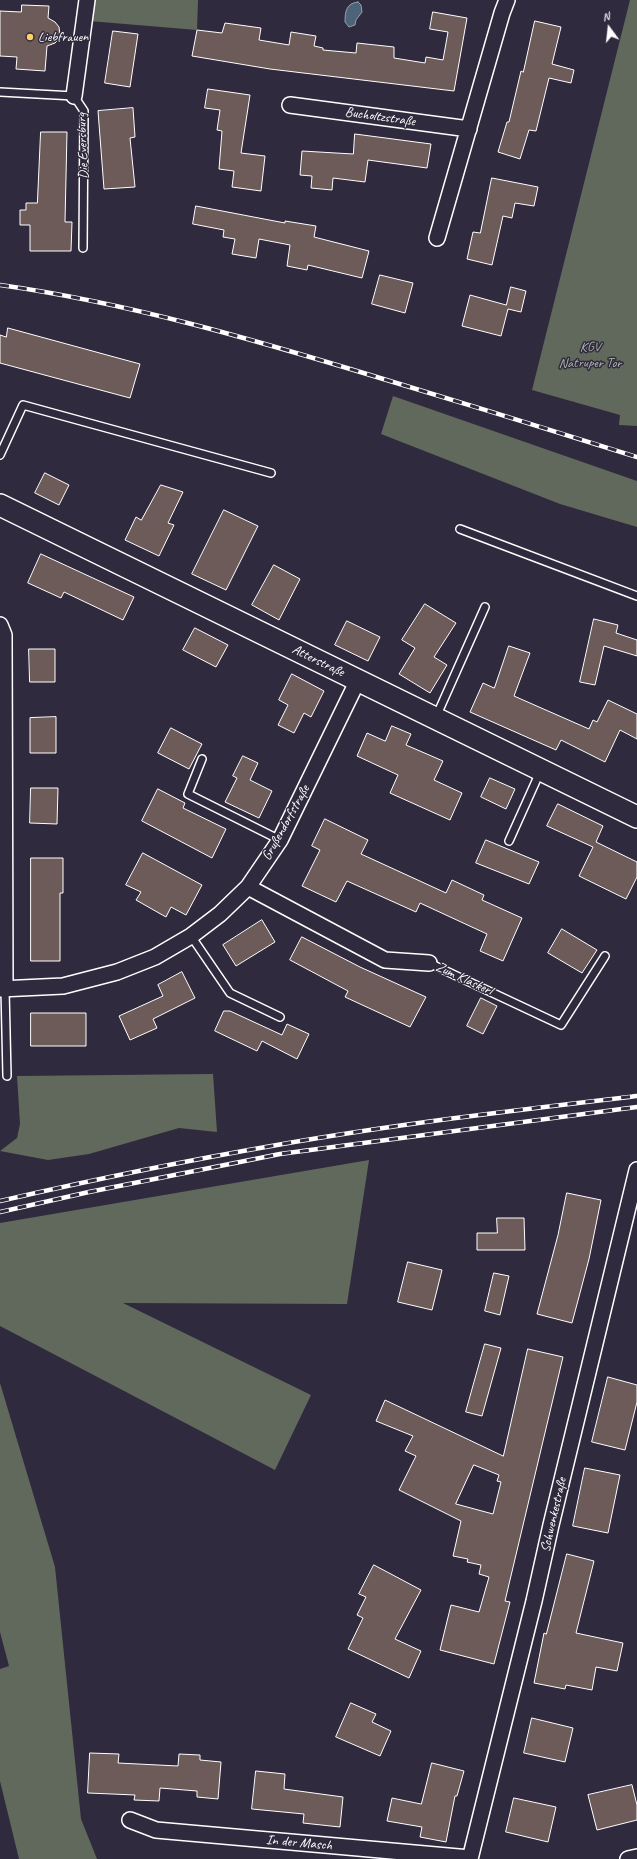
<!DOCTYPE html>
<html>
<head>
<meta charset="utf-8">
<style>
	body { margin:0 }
	#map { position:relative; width:637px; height:1859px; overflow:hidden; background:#2f2a3d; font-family:Caveat,sans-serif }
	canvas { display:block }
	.north { position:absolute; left:589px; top:8px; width:40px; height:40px; -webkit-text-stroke:3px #2f2a3d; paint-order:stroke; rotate:345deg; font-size:11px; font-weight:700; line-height:16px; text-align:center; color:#fff }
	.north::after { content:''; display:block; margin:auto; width:14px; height:18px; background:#fff; clip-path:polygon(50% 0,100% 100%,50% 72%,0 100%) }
</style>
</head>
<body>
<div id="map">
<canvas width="637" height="1859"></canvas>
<div class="north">N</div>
</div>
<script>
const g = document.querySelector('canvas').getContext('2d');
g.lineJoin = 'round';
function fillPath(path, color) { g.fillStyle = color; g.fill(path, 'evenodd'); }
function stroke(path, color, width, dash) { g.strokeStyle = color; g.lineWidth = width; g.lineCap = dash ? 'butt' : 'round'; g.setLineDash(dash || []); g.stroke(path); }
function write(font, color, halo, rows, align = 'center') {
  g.font = font + ' Caveat,sans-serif'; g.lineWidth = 3; g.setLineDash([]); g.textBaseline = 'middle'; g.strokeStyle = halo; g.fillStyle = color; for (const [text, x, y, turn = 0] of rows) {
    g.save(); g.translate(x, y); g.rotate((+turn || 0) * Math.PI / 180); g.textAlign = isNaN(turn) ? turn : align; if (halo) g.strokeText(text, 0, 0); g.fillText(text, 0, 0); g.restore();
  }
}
const green = new Path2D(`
	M94,0H198L197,30L89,21Z
	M630,0H637V426L619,425L620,415L532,390Z
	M393,396L637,481V527L560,504L381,434Z
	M213,1074L217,1132L179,1128L89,1154L48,1160L0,1151L17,1138L20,1124L17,1076Z
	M369,1160L347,1304L123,1303L311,1395L275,1470L0,1326V1223Z
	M0,1383L55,1567L81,1819L97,1859H19L0,1781V1669L9,1666L0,1632Z`);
const water = new Path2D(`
	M358,2L361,5L362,12L356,20L355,25L349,27L345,22C345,12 346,3 358,2Z`);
const building = new Path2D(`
	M22,5L49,6L48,18L55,22L59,27L60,35L58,40L55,43L47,46L45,71L16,69L17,57L0,56V11L21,12Z
	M433,12L467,18L454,91L270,69L192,56L197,30L222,33L225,23L261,28L259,40L289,45L291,32L316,36L314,46L323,48V50L356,53L357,43L394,47V58L425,63L426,57L443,60L448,32L430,29Z
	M535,21L561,27L552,64L574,70L571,83L549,78L536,131L529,130L520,159L498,152L507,122H509L521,71L523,72Z
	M113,31L138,34L130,87L105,83Z
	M208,89L250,95L241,153L265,156L261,191L232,187L234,171L219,169L222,131L217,130L220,110L205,108Z
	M133,108L135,137L130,138L135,187L104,189L98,111Z
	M41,132H67L65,222H72L71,251H30V225H20V210H26V203H37Z
	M355,134L431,144L427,168L368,160L365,182L333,178L332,190L311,188L312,176L300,175L302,151L353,154Z
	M492,178L538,187L534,206L515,203L512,218L503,216L492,265L467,259L473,232L480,233Z
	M196,206L285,223V221L316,226L314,237L369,251L362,278L308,265L307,270L287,266L290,245L259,239L256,258L232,254L235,239L223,237L224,230L193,224Z
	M380,275L413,283L405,313L372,304Z
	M511,287L526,291L521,312L508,309L501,336L462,326L470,295L506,305Z
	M8,328L140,364L130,398L0,363V335L6,337Z
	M45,473L69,485L59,505L35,493Z
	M161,485L183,492L168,523L174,525L159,556L125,540L136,517L141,520Z
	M224,510L258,526L226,590L192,574Z
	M41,554L134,597L123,620L64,592L61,598L28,583Z
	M274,565L300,579L279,620L252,605Z
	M425,604L456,623L434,657L447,665L430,693L399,674L415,648L402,640Z
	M594,619L618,625L616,633L637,640V656L604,646L595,685L580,682Z
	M347,621L380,637L368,661L335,645Z
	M195,628L228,645L216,667L183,650Z
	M509,646L530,653L514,696L589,729L593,720L597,722L608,700L637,714V739L620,730L605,762L561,740L556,750L470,712L483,683L494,688Z
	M29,649H55V682H30Z
	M292,674L324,691L311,717L304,713L294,733L278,725L288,705L279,700Z
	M56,717V753H30V718Z
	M392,726L411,734L406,745L443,761L434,780L462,793L450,820L390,793L398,775L357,756L367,733L385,741Z
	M171,728L202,744L189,769L158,753Z
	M243,756L258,763L250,780L272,791L259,818L225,802L237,778L233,776Z
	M490,778L515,789L506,809L481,797Z
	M31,788H58L57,824L30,823Z
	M158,789L185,803L183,808L226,829L212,858L142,821Z
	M558,804L603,826L596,842L637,862V877L626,899L579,876L593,847L547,826Z
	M325,819L368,840L361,854L446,893L452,880L484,895L482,900L522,918L503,961L480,951L487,934L420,903L416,912L347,881L336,902L302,886L320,850L312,846Z
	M486,840L539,862L529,884L476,863Z
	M143,853L202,885L186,915L171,907L166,917L136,900L141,892L126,885Z
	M31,858H63V893H60V961H31Z
	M262,920L275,942L236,966L223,945Z
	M562,929L597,950L582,973L548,953Z
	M302,937L360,967L426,997L410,1027L345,997L348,991L290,960Z
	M182,972L195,998L153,1019L157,1028L130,1040L119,1016L163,996L158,985Z
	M481,998L497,1006L483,1034L467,1026Z
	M224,1011H230L282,1035L287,1024L309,1034L297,1059L262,1041L257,1051L215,1031Z
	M31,1013H86V1046H31Z
	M567,1193L601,1200L589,1259L572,1323L537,1314L558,1235Z
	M497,1218H524L525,1250H477V1233H497Z
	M408,1262L442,1270L432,1310L398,1302Z
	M494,1273L509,1276L500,1315L485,1311Z
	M485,1344L501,1348L482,1416L466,1412Z
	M528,1349L563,1357L505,1601L510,1602L494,1664L440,1650L451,1605L479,1612L489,1577L479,1574L481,1565L467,1562L468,1559L453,1556L461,1521L399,1490L416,1456L405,1451L413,1436L376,1421L385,1400L503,1456ZM474,1465L499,1475L497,1481L501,1482L493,1514L456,1504Z
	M608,1377L637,1385V1402L625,1450L592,1442Z
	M585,1468L620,1475L608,1533L573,1526Z
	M567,1554L594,1561L576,1633L623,1643L617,1671L596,1667L592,1690L566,1685L565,1689L534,1683L544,1633L546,1634Z
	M374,1565L421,1590L395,1639L421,1651L409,1678L348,1649L363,1618L357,1615L366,1597L359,1594Z
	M351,1703L376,1714L372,1722L391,1731L380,1756L336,1737Z
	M532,1718L573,1728L565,1762L524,1753Z
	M90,1753L119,1754L118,1763L178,1766L179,1754L200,1755V1760L221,1762L218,1799L197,1797V1791L160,1788L159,1801L134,1800L135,1795L88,1793Z
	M432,1763L464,1771L457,1796H455L446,1842L420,1837L422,1827L387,1821L392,1798L421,1804Z
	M256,1771L285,1774L284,1789L343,1797L340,1827L303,1823L304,1814L252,1809Z
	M632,1785L637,1805V1820L597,1830L588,1795Z
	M514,1798L556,1807L548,1842L506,1832Z`);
const lane = new Path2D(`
	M0,92L74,96L84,111L83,248
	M0,455L23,405L271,473
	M460,529L637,596
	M436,717L485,607
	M202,759L188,794L280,840
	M509,841L540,772
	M191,936L230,993L280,1017
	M429,963L561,1025L605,956
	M5,989L7,1076`);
const street = new Path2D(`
	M74,96L87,0
	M290,105L469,129
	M437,238L502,13L507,0
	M0,625L4,635L5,989
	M248,887L385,960L429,963
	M0,989L63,986L117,972L155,957L191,936L220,914L248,887L280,840L358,680
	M130,1820L156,1830L470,1858
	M470,1859L534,1601L551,1525L637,1170
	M628,1859L637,1857`);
const secondary = new Path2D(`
	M0,505L637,817`);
const rail = new Path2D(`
	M0,285C129,303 255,340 380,378C466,404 551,430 637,457
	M0,1201C92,1180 184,1161 277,1145C396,1124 517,1110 637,1096
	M0,1212L89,1192L280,1154L637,1107`);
const markers = [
	[30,37,4,"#ffd166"]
];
const poiNames = [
	["Liebfrauen",38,37]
];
const streetNames = [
	["Bucholtzstraße",380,117,8],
	["Die Eversburg",83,146,-92],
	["Atterstraße",318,661,26],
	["Grußendorfstraße",286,823,-61],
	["Zum Klaskerl",464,979,25],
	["Schwenkestraße",554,1515,-77],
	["In der Masch",299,1843,5]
];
const parkNames = [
	["KGV",590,347],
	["Natruper Tor",590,363]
];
fillPath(green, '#61695c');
fillPath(water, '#4d6378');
stroke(water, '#94a1ae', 1);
fillPath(building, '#6c5b59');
stroke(building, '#fff', 1);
stroke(lane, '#fff', 10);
stroke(street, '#fff', 18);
stroke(secondary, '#fff', 24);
stroke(lane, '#2f2a3d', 7);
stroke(street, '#2f2a3d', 15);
stroke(secondary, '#2f2a3d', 21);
stroke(rail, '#fff', 4.5);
stroke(rail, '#2f2a3d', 3, [9]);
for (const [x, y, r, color] of markers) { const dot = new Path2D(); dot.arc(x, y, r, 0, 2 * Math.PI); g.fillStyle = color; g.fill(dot); stroke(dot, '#2f2a3d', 1.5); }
write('14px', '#fff', '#2f2a3d', poiNames, 'left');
write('14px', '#fff', '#2f2a3d', streetNames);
write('14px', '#b0b4ae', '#2f2a3d', parkNames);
</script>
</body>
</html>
